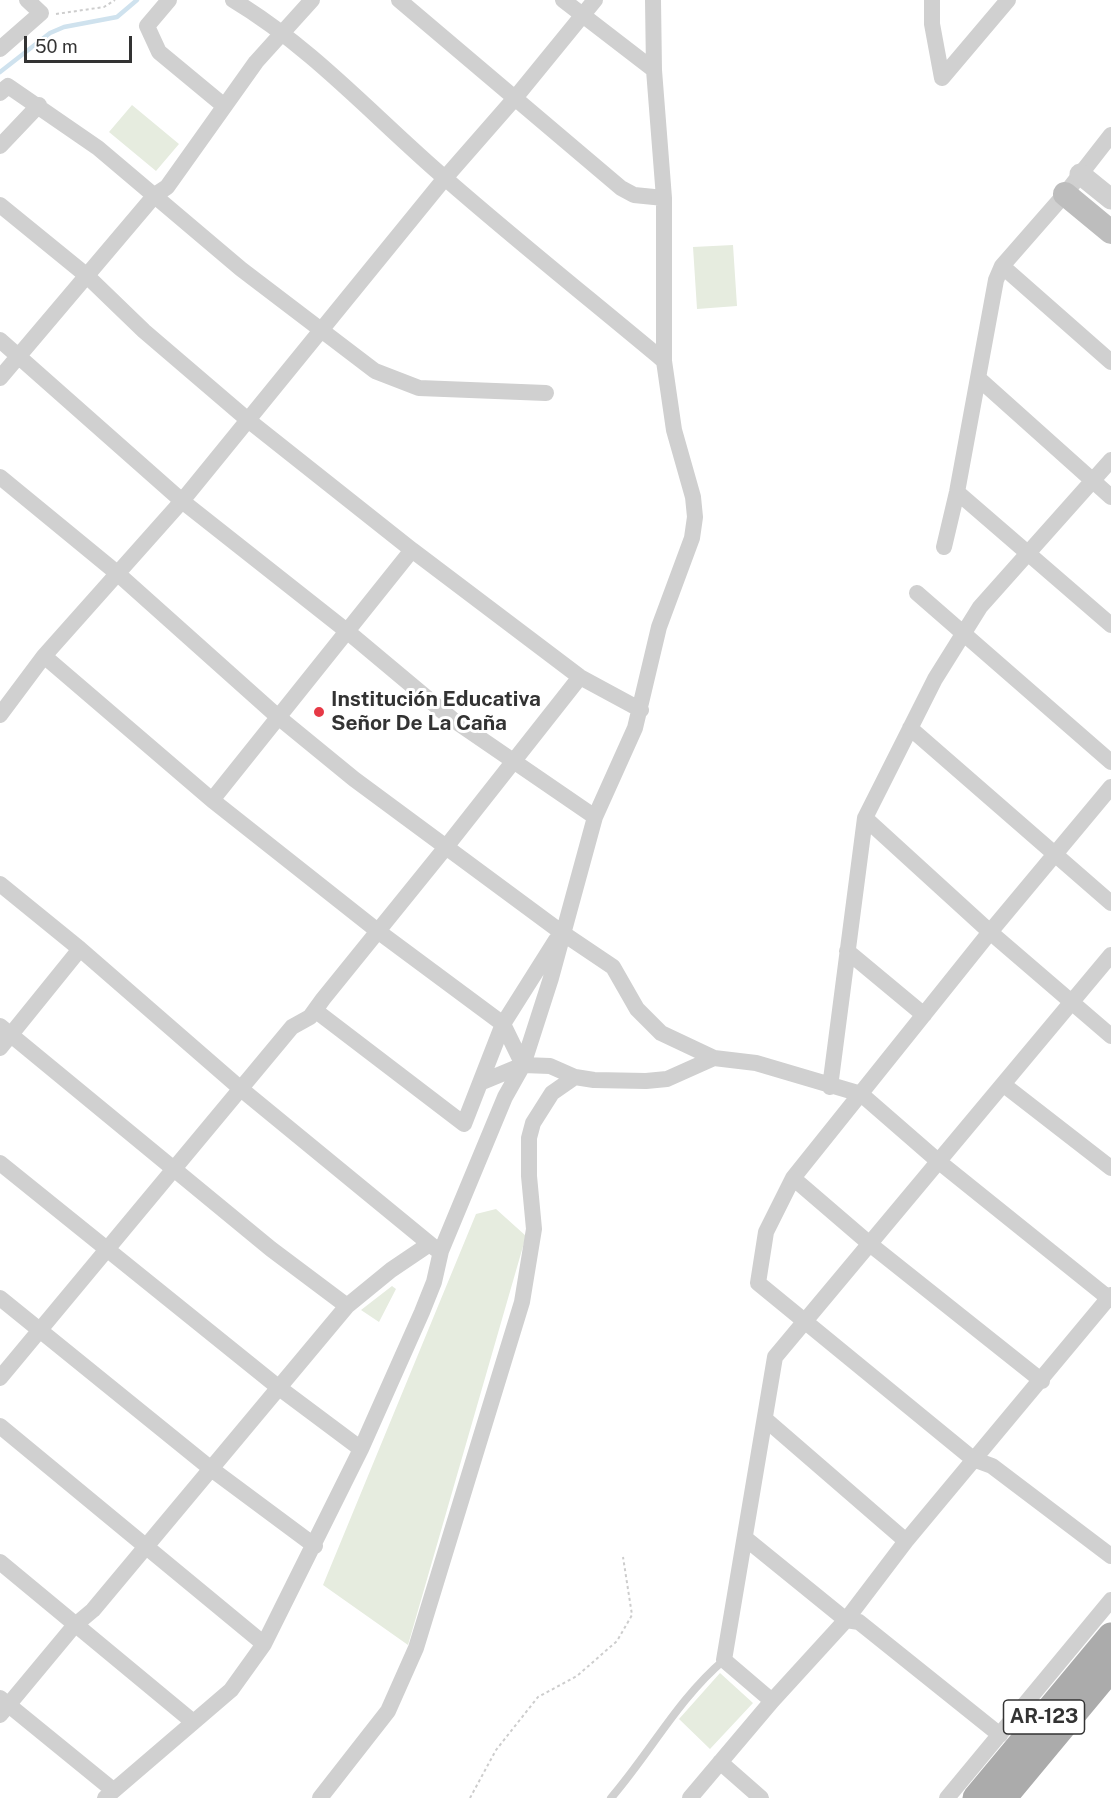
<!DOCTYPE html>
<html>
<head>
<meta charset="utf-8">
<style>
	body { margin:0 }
	#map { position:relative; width:1111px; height:1798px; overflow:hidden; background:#fff; font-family:"Public Sans",sans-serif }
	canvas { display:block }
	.scale { position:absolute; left:24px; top:36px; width:108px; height:27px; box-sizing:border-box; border:3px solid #333; border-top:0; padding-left:8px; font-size:18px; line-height:21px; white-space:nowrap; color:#333; -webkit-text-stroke:4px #fff; paint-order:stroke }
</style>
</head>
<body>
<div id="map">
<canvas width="1111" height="1798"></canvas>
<div class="scale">50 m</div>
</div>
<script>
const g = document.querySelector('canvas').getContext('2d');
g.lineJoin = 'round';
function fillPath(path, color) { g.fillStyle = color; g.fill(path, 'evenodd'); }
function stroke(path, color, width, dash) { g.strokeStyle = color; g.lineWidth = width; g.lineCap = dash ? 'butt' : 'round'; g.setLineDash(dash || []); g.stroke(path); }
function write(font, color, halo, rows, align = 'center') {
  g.font = font + ' "Public Sans",sans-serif'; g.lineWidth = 6; g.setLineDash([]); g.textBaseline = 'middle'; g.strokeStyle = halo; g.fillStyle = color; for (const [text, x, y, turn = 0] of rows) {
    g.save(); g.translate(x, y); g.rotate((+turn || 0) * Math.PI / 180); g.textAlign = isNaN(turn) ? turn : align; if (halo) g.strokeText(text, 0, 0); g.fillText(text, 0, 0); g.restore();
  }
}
const green = new Path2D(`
	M132,105L179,144L156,171L109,132Z
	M733,245L737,306L697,309L693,247Z
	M496,1209L526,1236L408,1645L323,1585L476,1214Z
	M392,1286L396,1289L379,1322L361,1310Z
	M720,1673L753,1703L710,1749L679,1719Z`);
const stream = new Path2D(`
	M0,72L50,33L64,27L117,17L137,0`);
const path = new Path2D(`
	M56,14L104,7L115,0
	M470,1798L496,1750L538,1697L577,1676L617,1641L632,1615L623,1557`);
const service = new Path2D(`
	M611,1798C650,1753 678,1699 724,1660`);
const minor = new Path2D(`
	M169,0L147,26L159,52L223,105
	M233,0C313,48 376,119 446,179C517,241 591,300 664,361
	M399,0L621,188L634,195L664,198
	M563,0L654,70
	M932,0V24L942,78
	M0,49L41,13L27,0
	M942,78L1008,0
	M0,93L8,86L98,148L241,269L375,371L419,388L546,393
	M0,146L39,105
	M0,205L86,275L144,331L248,420L412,550L580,677L641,710
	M1002,266L1111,362
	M0,340L182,501L348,632L452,719L595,817
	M0,378L155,195L167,187L256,62L312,0
	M978,378L1111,497
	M0,477L117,573L277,716L354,779L561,932L613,967L637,1009L661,1033L714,1058
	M957,492L1111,625
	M944,547L957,492L996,280L1002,266L1065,194L1111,135
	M917,593L1111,762
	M44,656L212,800L379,932L503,1024L523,1065
	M0,715L44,656L182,501L445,178L515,98L595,0
	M910,728L1111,903
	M1111,787L990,932L793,1178L766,1232L758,1283L973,1459L992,1466L1111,1556
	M212,800L412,550
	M865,818L990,932L1111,1036
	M0,884L80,949L241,1089L436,1249
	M847,951L924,1015
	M316,1011L464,1124L503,1024L556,940
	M0,1026L271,1249L347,1306
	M0,1048L80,949
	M482,1082L523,1065L550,1066L575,1077L594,1080L646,1081L667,1079L714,1058L756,1063L861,1094L938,1161L1111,1300
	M1004,1085L1111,1168
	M830,1087L865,818L935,679L980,607L1111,460
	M0,1163L278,1387L361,1449
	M793,1178L871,1245L1042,1381
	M0,1298L210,1468L315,1546
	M0,1378L292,1027L310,1017L323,999L446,847L580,677
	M765,1419L906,1541
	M0,1426L264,1644
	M745,1538L846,1620L859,1622L1000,1735
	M0,1562L192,1721
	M0,1698L113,1790
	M772,1701L724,1660L775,1357L1111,955
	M0,1715L74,1626L93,1610L347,1306L391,1270L428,1245
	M720,1762L761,1798
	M105,1798L231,1690L264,1644L361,1449L422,1312L434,1282L441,1251L505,1097L523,1065L551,978L595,817L635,728L659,627L692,538L695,517L693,497L674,430L664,361V198L654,70L653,0
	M320,1798L388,1711L416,1648L522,1302L534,1229L529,1176V1138L533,1123L552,1093L575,1077
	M690,1798L772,1701L846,1620L906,1541L1111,1295
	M947,1798L1111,1600`);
const tertiary = new Path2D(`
	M1080,174L1111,199`);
const secondary = new Path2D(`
	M1065,194L1111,232`);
const primary = new Path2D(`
	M976,1798L1111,1636
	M1003,1798L1111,1668`);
const markers = [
	[319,712,6,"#e63946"]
];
const shields = [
	[1044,1717,81]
];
const shieldNames = [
	["AR-123",1044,1717]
];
const poiNames = [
	["Institución Educativa",331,700],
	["Señor De La Caña",331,724]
];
fillPath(green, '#e6ecdf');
stroke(stream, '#cfe2ee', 4.5);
stroke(path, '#cdcdcd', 2, [3, 3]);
stroke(service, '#d0d0d0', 8);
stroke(minor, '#d0d0d0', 16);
stroke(tertiary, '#d0d0d0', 21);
stroke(secondary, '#bdbdbd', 24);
stroke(primary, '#ababab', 27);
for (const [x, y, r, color] of markers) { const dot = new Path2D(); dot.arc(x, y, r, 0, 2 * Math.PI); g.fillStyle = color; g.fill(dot); stroke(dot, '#fff', 2); }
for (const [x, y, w] of shields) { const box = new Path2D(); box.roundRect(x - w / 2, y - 17, w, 34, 4.5); g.fillStyle = '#fff'; g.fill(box); stroke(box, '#333', 1.5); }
write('bold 20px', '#333', null, shieldNames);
write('bold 21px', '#333', '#fff', poiNames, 'left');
</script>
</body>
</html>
